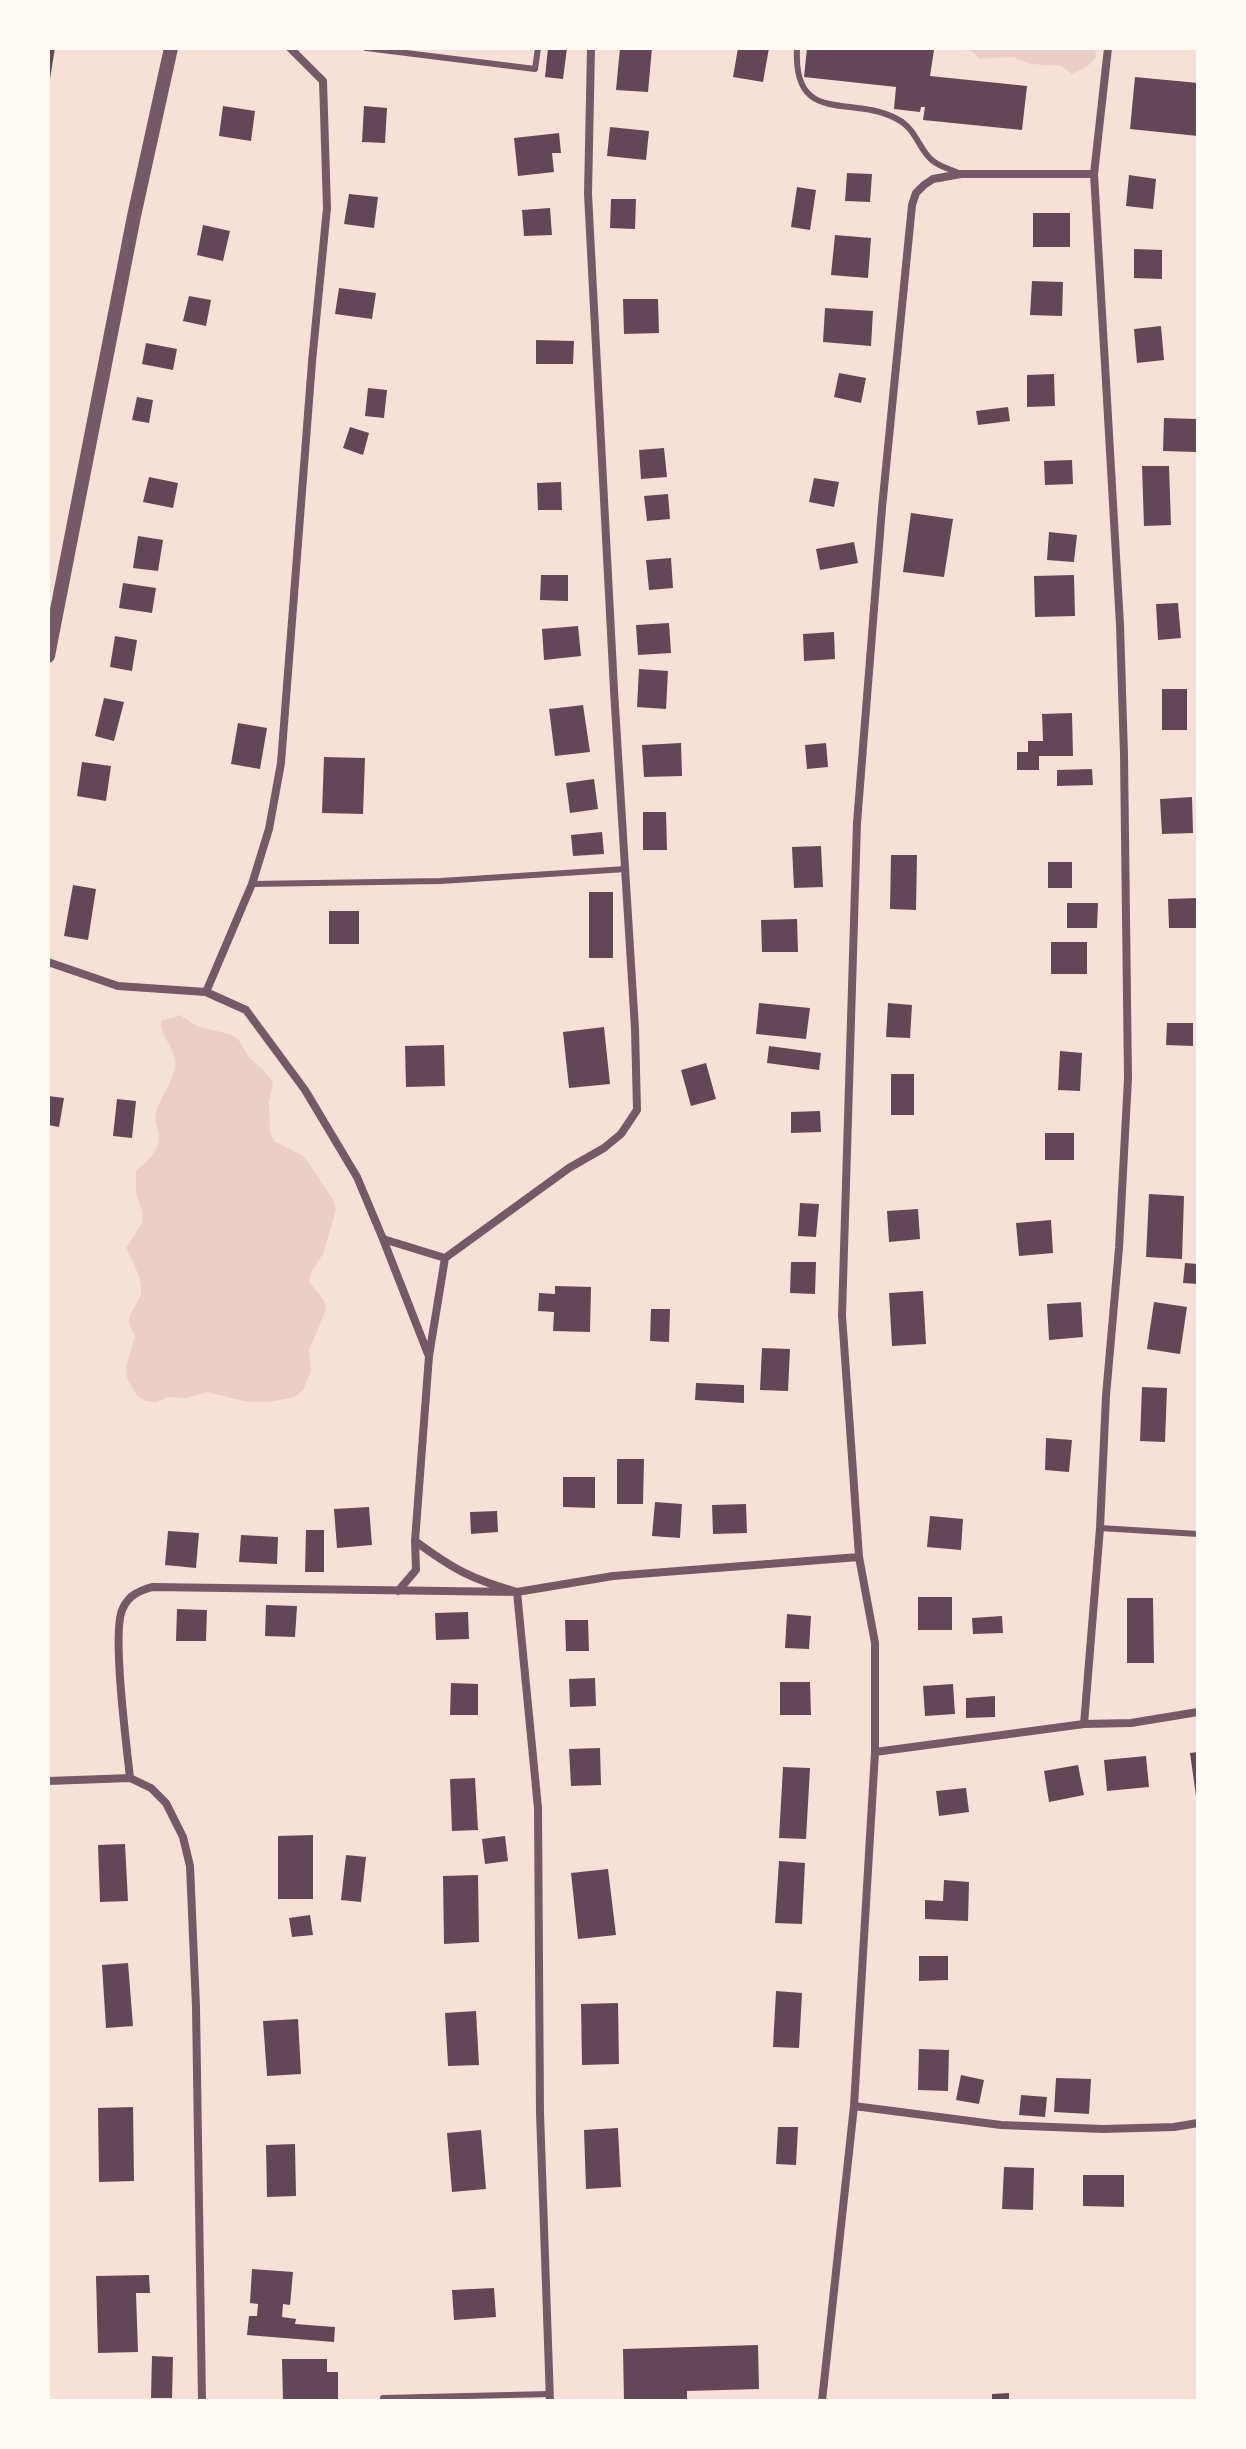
<!DOCTYPE html>
<html>
<head>
<meta charset="utf-8">
<style>
	body { margin:0 }
	#map { position:relative; width:1246px; height:2449px; overflow:hidden; background:#f7e1d7; font-family:Roboto,sans-serif }
	canvas { display:block }
	.frame { position:absolute; inset:0; border:50px solid #fffaf5; pointer-events:none }
</style>
</head>
<body>
<div id="map">
<canvas width="1246" height="2449"></canvas>
<div class="frame"></div>
</div>
<script>
const g = document.querySelector('canvas').getContext('2d');
g.lineJoin = 'round';
function fillPath(path, color) { g.fillStyle = color; g.fill(path, 'evenodd'); }
function stroke(path, color, width, dash) { g.strokeStyle = color; g.lineWidth = width; g.lineCap = dash ? 'butt' : 'round'; g.setLineDash(dash || []); g.stroke(path); }
const green = new Path2D(`
	M944,48H1095L1096,57L1089,65L1072,74L1061,66L1031,64L1013,57L979,59L972,51Z
	M180,1015L196,1026L229,1034L238,1039L249,1057L266,1073L273,1082L269,1103L270,1133L275,1142L304,1156L334,1201L336,1210L323,1254L311,1272L309,1282L324,1300L326,1310L309,1350L311,1371L303,1390L294,1397L269,1402H248L207,1392L186,1398L167,1397L156,1402L146,1401L137,1396L127,1378L126,1368L135,1335C119,1311 143,1308 141,1286C140,1274 131,1259 126,1248L142,1223V1212L136,1193V1171C144,1164 153,1157 157,1147C163,1134 152,1123 157,1109C162,1094 176,1078 175,1062C174,1045 160,1037 161,1021Z`);
const building = new Path2D(`
	M48,48H55L50,79H48Z
	M548,48H567L563,79L545,77Z
	M620,48H652L648,92L616,90Z
	M738,48H769L763,82L733,77Z
	M807,48L934,50L930,76L1027,86L1022,130L923,120L925,107H921L920,112L894,109L896,87L804,77Z
	M1135,77L1198,83V136L1130,129Z
	M223,106L255,111L251,141L219,136Z
	M364,106L387,108L385,143L362,142Z
	M610,127L649,131L646,160L607,156Z
	M559,133L561,153H552L554,172L518,176L514,138Z
	M847,173L872,174L870,202L845,201Z
	M1129,175L1156,179L1153,209L1126,206Z
	M797,187L816,190L810,230L791,227Z
	M349,194L378,197L374,228L344,224Z
	M611,199H636L635,229L610,228Z
	M550,208L552,235L524,236L522,210Z
	M1033,213H1070V247H1033Z
	M203,225L230,231L223,261L197,255Z
	M835,235L871,238L868,278L831,275Z
	M1134,249L1162,250V279L1134,278Z
	M1032,281L1063,282L1062,316L1030,315Z
	M339,288L376,293L372,319L335,314Z
	M189,296L211,300L206,326L183,321Z
	M623,299H658L659,333L624,334Z
	M825,308L873,311L871,346L823,342Z
	M1161,326L1164,360L1137,363L1134,329Z
	M536,340L574,341L573,364H536Z
	M146,343L177,349L173,370L142,364Z
	M839,373L866,378L861,403L834,397Z
	M1054,374L1055,406L1027,407V375Z
	M368,388L387,390L384,418L365,416Z
	M137,397L153,400L149,423L132,420Z
	M1008,407L1010,421L978,425L976,411Z
	M1164,418L1197,419L1196,452L1163,451Z
	M350,427L369,433L363,455L343,448Z
	M664,448L667,477L641,479L639,450Z
	M1072,460L1073,484L1045,485L1044,461Z
	M1142,466H1169L1171,525L1144,526Z
	M149,477L178,483L173,508L143,502Z
	M814,478L839,482L834,507L809,502Z
	M561,482L562,510H538L537,483Z
	M668,494L670,519L647,521L644,496Z
	M911,513L953,519L944,577L903,572Z
	M1049,532L1077,535L1074,562L1047,560Z
	M138,536L163,540L158,571L133,568Z
	M854,542L858,563L820,570L816,549Z
	M671,558L673,588L649,590L646,560Z
	M541,575H568V601L540,600Z
	M1074,575L1075,616L1035,617L1034,576Z
	M123,583L156,588L152,613L119,608Z
	M1178,603L1181,638L1158,640L1156,604Z
	M669,623L671,653L638,655L636,625Z
	M578,626L581,656L544,660L542,629Z
	M834,632L835,659L804,661L803,634Z
	M115,636L137,640L132,671L110,667Z
	M639,669L668,671L666,709L637,707Z
	M1162,689H1187V730H1162Z
	M104,698L124,702L114,741L95,736Z
	M583,705L590,752L555,756L549,709Z
	M1072,713L1073,756H1039V770H1017V752H1028V741H1043L1042,714Z
	M238,723L267,728L260,769L231,764Z
	M681,743L682,776L644,777L642,745Z
	M826,743L828,767L807,769L805,745Z
	M324,757L365,758L363,814L322,813Z
	M82,762L111,766L106,801L77,796Z
	M1092,769L1093,785L1057,786V770Z
	M594,779L598,809L570,813L566,783Z
	M1192,797L1193,833L1162,834L1160,799Z
	M643,812H666L667,850H643Z
	M602,832L604,854L573,856L571,835Z
	M821,846L823,887L794,888L792,847Z
	M891,855H917L916,910L890,909Z
	M1048,862H1072V888H1048Z
	M73,885L96,889L88,940L64,936Z
	M589,892H613V958H589Z
	M1198,898V928H1169L1168,899Z
	M1067,903H1098L1097,928H1067Z
	M329,911H359V944H329Z
	M797,919L798,952H762L761,920Z
	M1051,942H1087V974H1051Z
	M759,1003L810,1008L806,1039L756,1034Z
	M888,1003L912,1005L910,1038L886,1037Z
	M1167,1023H1193V1046L1166,1045Z
	M604,1027L610,1084L569,1088L563,1032Z
	M444,1045L445,1086L406,1087L405,1046Z
	M769,1046L821,1053L819,1070L767,1063Z
	M1060,1051L1082,1053L1080,1091L1058,1090Z
	M706,1063L716,1099L691,1106L681,1070Z
	M891,1074H914V1115H891Z
	M48,1096L64,1098L59,1127L48,1125Z
	M117,1099L136,1101L132,1138L113,1136Z
	M820,1111L821,1132L791,1133V1112Z
	M1045,1133H1074V1160H1045Z
	M1149,1194L1184,1196L1182,1259L1146,1257Z
	M800,1203L819,1204L816,1237L798,1236Z
	M918,1209L920,1239L889,1242L887,1211Z
	M1051,1220L1053,1253L1019,1256L1016,1223Z
	M791,1262H816L815,1294L790,1293Z
	M1185,1263L1198,1264V1284L1183,1283Z
	M555,1286L591,1287L590,1332L553,1331L554,1312L538,1311L539,1293L555,1294Z
	M923,1291L926,1344L892,1346L889,1293Z
	M1081,1302L1083,1337L1049,1340L1047,1304Z
	M1154,1302L1187,1307L1180,1354L1147,1349Z
	M651,1309H670L669,1342L650,1341Z
	M762,1348L790,1349L788,1391L760,1390Z
	M696,1383L744,1385V1403L695,1400Z
	M1142,1387L1167,1388L1165,1442L1140,1441Z
	M1046,1438L1072,1440L1069,1472L1045,1470Z
	M617,1459H644L643,1504H617Z
	M563,1477H595V1508L563,1507Z
	M655,1502L682,1504L680,1538L652,1536Z
	M746,1504L747,1533L713,1534L712,1505Z
	M369,1507L372,1545L337,1548L334,1509Z
	M497,1511L498,1532L471,1534L470,1512Z
	M930,1516L963,1519L961,1550L927,1547Z
	M306,1530H324V1572H305Z
	M168,1531L199,1533L196,1568L165,1565Z
	M241,1535L278,1537L277,1564L239,1562Z
	M918,1597H952V1630H918Z
	M1127,1598H1153L1154,1663H1127Z
	M266,1605L297,1606L295,1637L265,1636Z
	M177,1609L207,1610L206,1641H176Z
	M468,1612L469,1639L436,1640L435,1613Z
	M787,1614L811,1616L809,1649L785,1648Z
	M1002,1616L1003,1633L973,1634L972,1618Z
	M565,1620H588L589,1651H566Z
	M595,1678L596,1706L570,1707L569,1679Z
	M780,1682H810L811,1715H780Z
	M451,1683L478,1684V1715H450Z
	M953,1684L955,1714L925,1716L923,1686Z
	M995,1696V1717L966,1718V1698Z
	M600,1748L601,1785L571,1786L569,1749Z
	M1198,1752V1796H1196L1190,1753Z
	M1146,1756L1149,1787L1107,1791L1104,1760Z
	M1078,1765L1084,1795L1049,1802L1044,1771Z
	M783,1767L810,1768L806,1839L779,1838Z
	M475,1778L478,1830L452,1831L450,1779Z
	M966,1788L969,1812L939,1816L936,1791Z
	M313,1835V1899H278V1836Z
	M505,1836L508,1861L485,1864L482,1839Z
	M125,1844L128,1901L100,1902L98,1845Z
	M346,1855L366,1857L361,1902L341,1900Z
	M779,1861L805,1863L802,1924L775,1923Z
	M608,1869L616,1935L578,1939L571,1873Z
	M478,1875L479,1942L444,1944L443,1876Z
	M944,1880L969,1882L968,1921L925,1919V1900L943,1901Z
	M310,1915L313,1935L292,1937L289,1918Z
	M919,1956H948V1980L919,1981Z
	M128,1963L133,2026L106,2028L102,1965Z
	M776,1991L802,1993L799,2048L773,2047Z
	M618,2003L619,2064L582,2065L581,2004Z
	M476,2011L479,2065L448,2066L445,2013Z
	M298,2019L301,2074L267,2076L263,2021Z
	M919,2049L949,2050L948,2091L918,2090Z
	M961,2075L984,2080L979,2104L956,2100Z
	M1056,2078L1091,2079L1089,2114L1054,2112Z
	M1021,2095L1047,2097L1045,2117L1019,2115Z
	M133,2107L134,2181L99,2182L98,2108Z
	M778,2127H798L796,2165L776,2164Z
	M618,2128L621,2187L586,2189L584,2130Z
	M481,2130L486,2189L452,2192L447,2133Z
	M295,2144L296,2196L267,2197L266,2145Z
	M1004,2167L1034,2168L1033,2210L1002,2209Z
	M1083,2175H1124V2207L1083,2206Z
	M252,2269L293,2272L290,2305L283,2304L282,2317L296,2319L295,2324L335,2327L334,2342L247,2335L249,2316H257L258,2304L250,2303Z
	M149,2275L150,2293H136L138,2352L98,2353L96,2276Z
	M494,2288L496,2317L454,2320L452,2290Z
	M758,2345L759,2389L687,2391V2401H624L623,2349Z
	M152,2356L173,2357L172,2398H151Z
	M282,2359H327V2372H338V2401H283Z
	M1009,2393V2401H992V2394Z`);
const service = new Path2D(`
	M366,48L535,69L538,48
	M797,48C793,127 851,94 897,119C917,129 919,151 933,161C940,167 953,170 961,174
	M252,884L441,881L626,869
	M1100,1528L1198,1534
	M383,2398L550,2394`);
const minor = new Path2D(`
	M48,962L118,986L206,992L246,1010L305,1090L357,1177L383,1239L445,1258
	M206,992L252,884L269,829L281,763L312,362L327,208L323,81L290,48
	M383,1239L428,1354
	M398,1591L416,1570L415,1541
	M1084,1724L1100,1528L1106,1396L1119,1248L1128,1078L1124,755L1120,625L1094,174L1108,48
	M875,1752L1084,1724L1131,1723L1198,1712
	M48,1781L130,1778
	M854,2106L1001,2125L1103,2129L1174,2127L1198,2123
	M202,2401L196,2007L190,1866L183,1837L166,1803L151,1788L130,1778C127,1748 111,1629 123,1608C129,1595 139,1591 152,1587L517,1592L613,1576L859,1557
	M550,2401L540,2113L538,1808L517,1592C471,1579 453,1569 415,1541L429,1356L445,1258L569,1168L604,1148L621,1134L637,1110L635,1029L614,690L588,194L591,48
	M822,2401L854,2106L875,1752V1643L859,1557L842,1315L857,823L882,508L912,205L916,193L924,185L933,179L961,174H1094`);
const tertiary = new Path2D(`
	M48,656L134,216L171,48`);
fillPath(green, '#ebcfc5');
fillPath(building, '#644757');
stroke(service, '#755966', 6);
stroke(minor, '#755966', 8);
stroke(tertiary, '#755966', 14);
</script>
</body>
</html>
